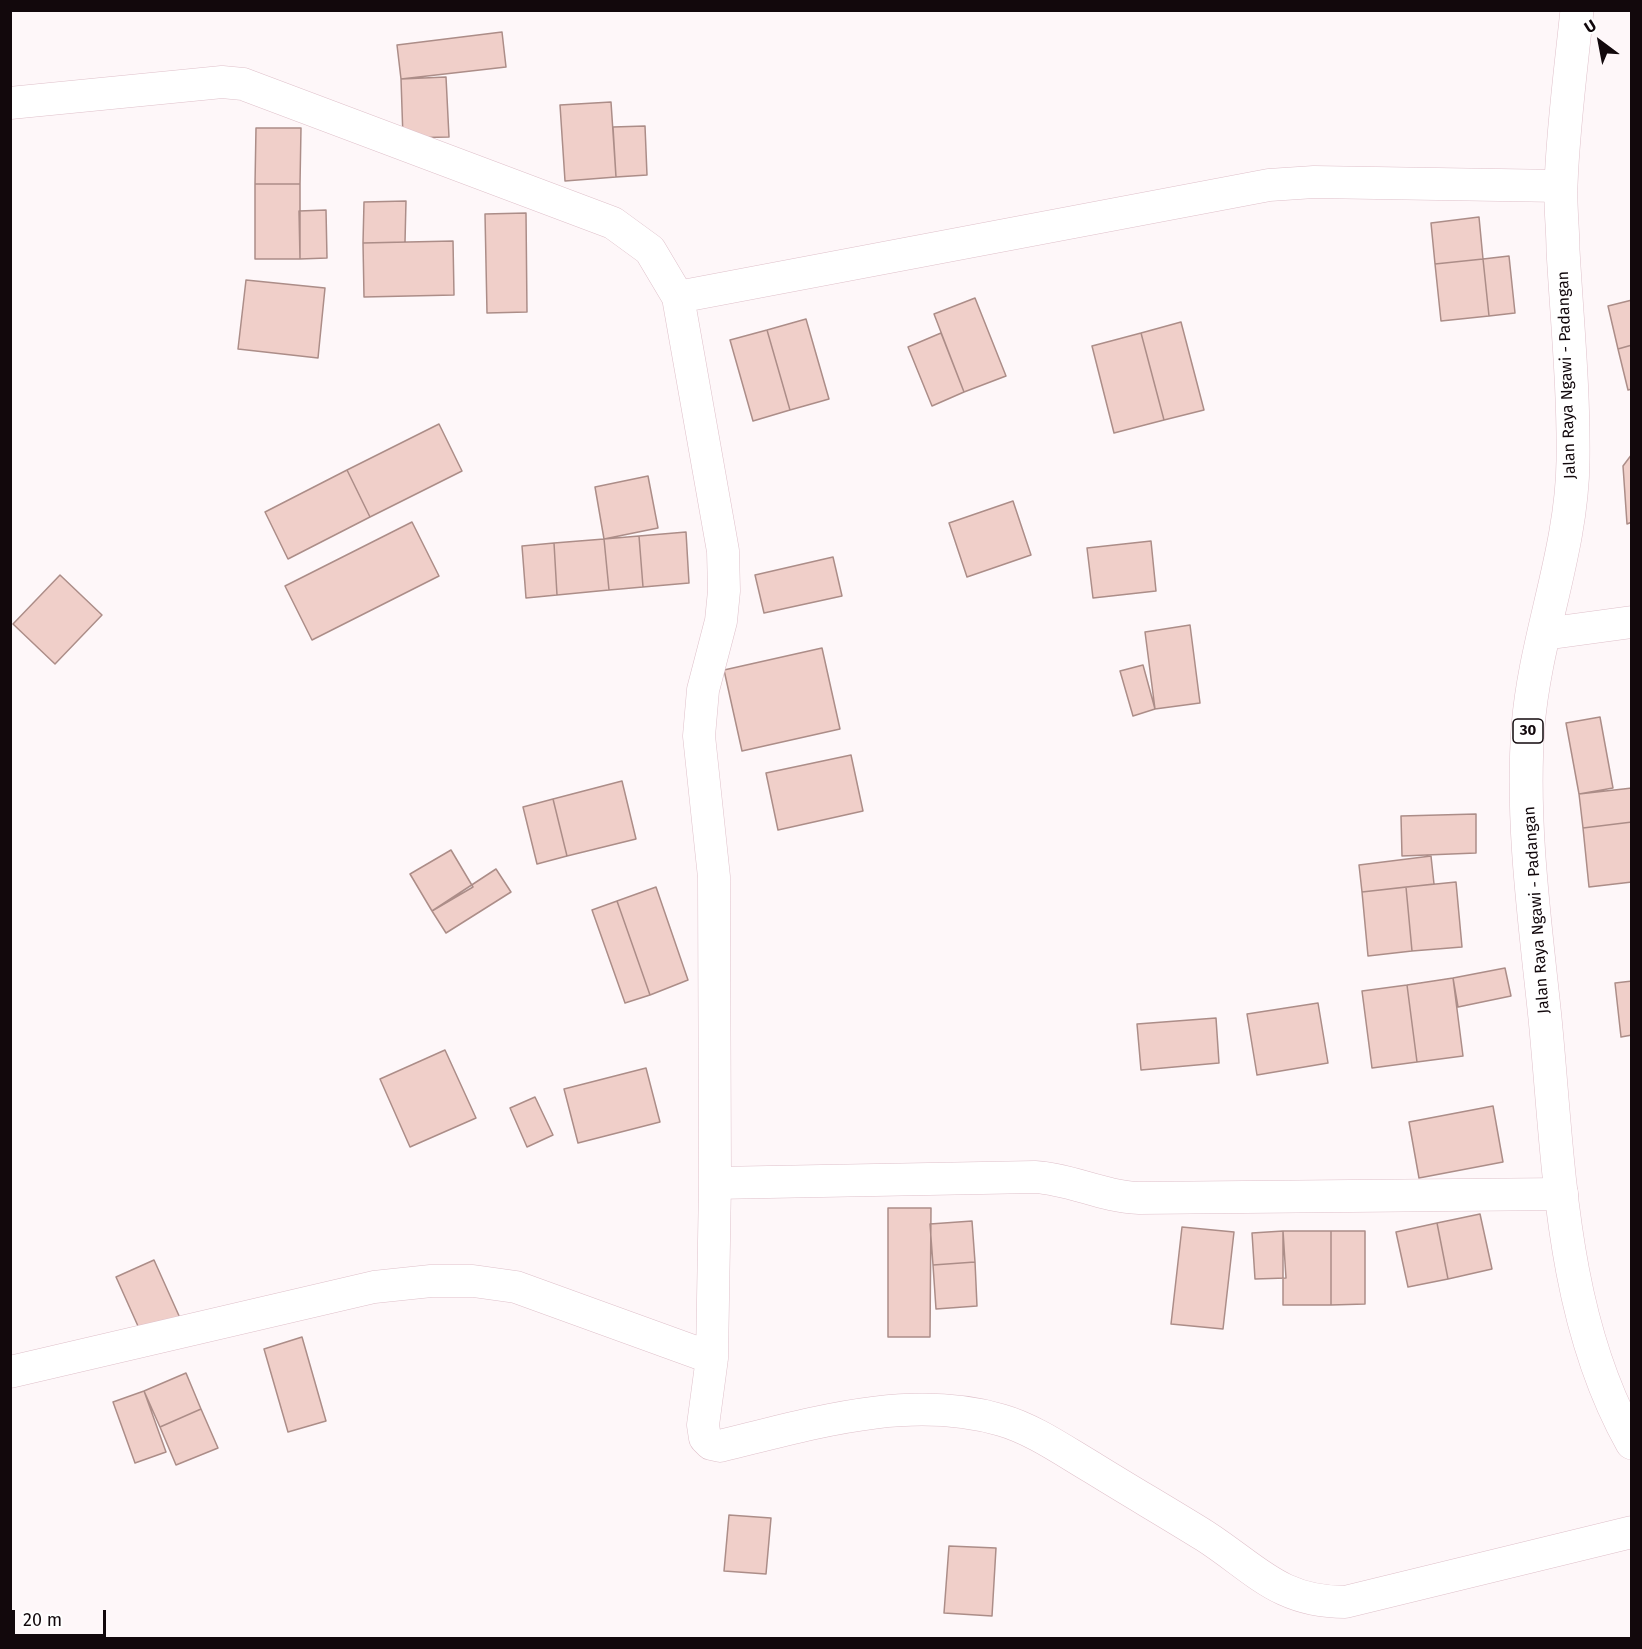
<!DOCTYPE html>
<html>
<head>
<meta charset="utf-8">
<style>
	body { margin:0 }
	#map { position:relative; width:1642px; height:1649px; overflow:hidden; background:#fef7f9; font-family:"Fira Sans",sans-serif }
	canvas { display:block }
	.frame { position:absolute; inset:0; border:12px solid #12080c; pointer-events:none }
	.north { position:absolute; left:1570px; top:12px; width:60px; height:60px; -webkit-text-stroke:4px #fff; paint-order:stroke; rotate:328deg; font-size:16px; font-weight:700; line-height:24px; text-align:center; color:#12080c }
	.north::after { content:''; display:block; margin:auto; width:21px; height:27px; background:#12080c; clip-path:polygon(50% 0,100% 100%,50% 72%,0 100%) }
	.scale { position:absolute; left:12px; top:1610px; width:94px; height:27px; box-sizing:border-box; border:3px solid #12080c; border-top:0; padding-left:8px; font-size:18px; line-height:21px; white-space:nowrap; color:#12080c; -webkit-text-stroke:4px #fff; paint-order:stroke }
</style>
</head>
<body>
<div id="map">
<canvas width="1642" height="1649"></canvas>
<div class="frame"></div>
<div class="north">U</div>
<div class="scale">20 m</div>
</div>
<script>
const g = document.querySelector('canvas').getContext('2d');
g.lineJoin = 'round';
function fillPath(path, color) { g.fillStyle = color; g.fill(path, 'evenodd'); }
function stroke(path, color, width, dash) { g.strokeStyle = color; g.lineWidth = width; g.lineCap = dash ? 'butt' : 'round'; g.setLineDash(dash || []); g.stroke(path); }
function write(font, color, halo, rows, align = 'center') {
  g.font = font + ' "Fira Sans",sans-serif'; g.lineWidth = 5; g.setLineDash([]); g.textBaseline = 'middle'; g.strokeStyle = halo; g.fillStyle = color; for (const [text, x, y, turn = 0] of rows) {
    g.save(); g.translate(x, y); g.rotate((+turn || 0) * Math.PI / 180); g.textAlign = isNaN(turn) ? turn : align; if (halo) g.strokeText(text, 0, 0); g.fillText(text, 0, 0); g.restore();
  }
}
const building = new Path2D(`
	M502,32L506,67L401,79L397,45Z
	M446,77L449,137L403,138L401,79Z
	M611,102L616,177L565,181L560,105Z
	M645,126L647,175L616,177L613,127Z
	M256,128H301L300,184H255Z
	M255,184H300V259H255Z
	M406,201L405,242L363,243L364,202Z
	M326,210L327,258L300,259L299,211Z
	M526,213L527,312L487,313L485,214Z
	M1479,217L1483,259L1435,264L1431,223Z
	M453,241L454,295L364,297L363,243Z
	M1509,256L1515,313L1489,316L1483,259Z
	M1483,259L1489,316L1441,321L1435,264Z
	M246,280L325,288L318,358L238,349Z
	M975,298L1006,376L964,392L934,314Z
	M1632,300V345L1618,349L1608,306Z
	M806,319L829,399L790,410L767,330Z
	M1181,322L1204,410L1164,420L1141,333Z
	M767,330L790,410L753,421L730,340Z
	M941,333L964,392L932,406L908,347Z
	M1141,333L1164,420L1114,433L1092,346Z
	M1632,345V389L1628,390L1618,349Z
	M439,424L462,471L370,517L347,470Z
	M1632,454V522L1627,524L1623,466Z
	M347,470L370,517L288,559L265,512Z
	M648,476L658,528L604,539L595,487Z
	M1013,501L1031,555L967,577L949,523Z
	M412,522L439,576L312,640L285,586Z
	M686,532L689,583L643,587L639,536Z
	M639,536L643,587L609,590L604,539Z
	M604,539L609,590L557,595L554,543Z
	M1151,541L1156,591L1093,598L1087,548Z
	M554,543L557,595L526,598L522,546Z
	M833,557L842,596L764,613L755,575Z
	M60,575L102,615L55,664L13,624Z
	M1190,625L1200,703L1155,709L1145,632Z
	M822,648L840,729L742,751L724,670Z
	M1143,665L1155,709L1133,716L1120,671Z
	M1600,717L1613,788L1579,794L1566,723Z
	M851,755L863,811L778,830L766,773Z
	M622,781L636,839L567,856L553,799Z
	M1632,788V822L1583,828L1579,794Z
	M553,799L567,856L537,864L523,807Z
	M1476,814V853L1402,856L1401,816Z
	M1632,822V882L1589,887L1583,828Z
	M451,850L473,887L432,911L410,874Z
	M1431,856L1434,884L1362,892L1359,865Z
	M496,869L511,892L446,933L432,911Z
	M1456,882L1462,947L1412,951L1406,887Z
	M656,887L688,980L650,995L617,901Z
	M1406,887L1412,951L1368,956L1362,892Z
	M617,901L650,995L625,1003L592,910Z
	M1505,968L1511,996L1458,1007L1453,978Z
	M1453,978L1463,1056L1417,1062L1407,985Z
	M1632,981V1035L1621,1037L1615,983Z
	M1407,985L1417,1062L1372,1068L1362,991Z
	M1318,1003L1328,1063L1257,1075L1247,1014Z
	M1216,1018L1219,1063L1141,1070L1137,1024Z
	M445,1050L476,1118L410,1147L380,1079Z
	M646,1068L660,1122L578,1143L564,1089Z
	M535,1097L553,1135L527,1147L510,1108Z
	M1493,1106L1503,1162L1419,1178L1409,1122Z
	M888,1208H931L930,1337H888Z
	M1480,1214L1492,1269L1448,1279L1437,1223Z
	M972,1221L975,1262L933,1265L930,1224Z
	M1437,1223L1448,1279L1408,1287L1396,1232Z
	M1182,1227L1234,1232L1223,1329L1171,1324Z
	M1283,1231L1286,1278L1255,1279L1252,1233Z
	M1283,1231H1331V1305H1283Z
	M1331,1231H1365V1304L1331,1305Z
	M154,1260L180,1318L142,1335L116,1277Z
	M975,1262L977,1306L936,1309L933,1265Z
	M302,1337L326,1421L288,1432L264,1349Z
	M186,1373L201,1409L160,1427L144,1391Z
	M144,1391L166,1452L135,1463L113,1402Z
	M201,1409L218,1448L176,1465L160,1427Z
	M729,1515L771,1518L766,1574L724,1571Z
	M949,1546L996,1548L992,1616L944,1613Z`);
const minor = new Path2D(`
	M10,103L222,82L243,84L613,223L650,250L678,297
	M1561,186L1314,182L1269,185L678,297L723,551L724,591L721,621L703,690L699,736L714,877L715,1183L712,1358L703,1425L705,1438L711,1444L720,1446C810,1424 908,1393 1001,1420C1033,1429 1064,1451 1093,1468C1130,1491 1168,1513 1205,1536C1256,1569 1279,1602 1345,1602L1632,1532
	M1544,634L1632,622
	M715,1183L1035,1177C1071,1179 1103,1197 1139,1198L1562,1194
	M10,1372L374,1287L431,1281H473L516,1287L712,1358`);
const highway = new Path2D(`
	M1577,10C1571,68 1563,127 1561,185C1560,206 1563,229 1563,250C1567,320 1574,391 1573,461C1572,552 1535,637 1528,727C1521,823 1535,922 1545,1018C1559,1161 1560,1315 1632,1443`);
const shields = [
	[1528,731,30]
];
const shieldNames = [
	["30",1528,731]
];
const streetNames = [
	["Jalan Raya Ngawi - Padangan",1567,375,-92],
	["Jalan Raya Ngawi - Padangan",1537,910,-94]
];
fillPath(building, '#f0cfc9');
stroke(building, '#ac8d88', 1.5);
stroke(minor, '#dfc0ca', 33);
stroke(highway, '#dfc0ca', 34);
stroke(minor, '#fff', 32);
stroke(highway, '#fff', 33);
for (const [x, y, w] of shields) { const box = new Path2D(); box.roundRect(x - w / 2, y - 12, w, 24, 4.5); g.fillStyle = '#fff'; g.fill(box); stroke(box, '#12080c', 1.5); }
write('bold 15px', '#12080c', null, shieldNames);
write('16px', '#12080c', '#fff', streetNames);
</script>
</body>
</html>
